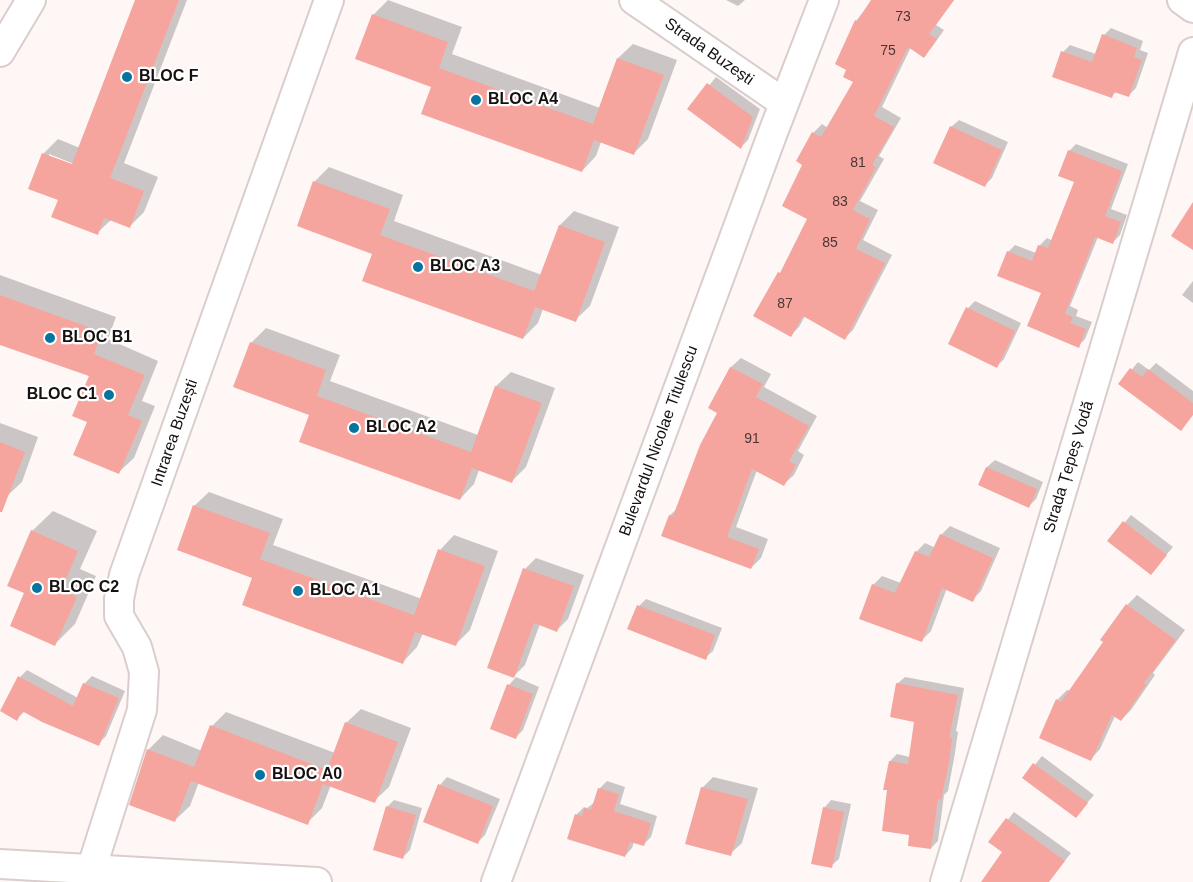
<!DOCTYPE html>
<meta charset="utf-8">
<style>
body{margin:0}
canvas{display:block;background:#fef7f6}
</style>
<canvas width="1193" height="882"></canvas>
<script>
const context = document.querySelector('canvas').getContext('2d');
context.lineJoin = 'round';
function fillPath(path, color) {
  context.fillStyle = color;
  context.fill(path, 'evenodd');
}
function poly(rows) {
  const path = new Path2D();
  for (const r of rows) {
    path.moveTo(r[0], r[1]);
    for (let i = 2; i < r.length; i += 2) path.lineTo(r[i], r[i + 1]);
  }
  return path;
}
function strokePath(path, color, width, dash) {
  context.strokeStyle = color;
  context.lineWidth = width;
  context.lineCap = dash ? 'butt' : 'round';
  context.setLineDash(dash || []);
  context.stroke(path);
}
function write(font, color, halo, rows, align = 'center') {
  context.font = font + ' Arial,sans-serif';
  context.lineWidth = 4.5;
  context.setLineDash([]);
  context.textBaseline = 'middle';
  context.strokeStyle = halo;
  context.fillStyle = color;
  for (const [text, x, y, turn = 0] of rows) {
    context.save();
    context.translate(x, y);
    context.rotate((+turn || 0) * Math.PI / 180);
    context.textAlign = isNaN(turn) ? turn : align;
    if (halo) context.strokeText(text, 0, 0);
    context.fillText(text, 0, 0);
    context.restore();
  }
}
const shadow = poly([
 [136,0,187,0,124,163,158,177,144,212,129,227,111,220,97,233,60,199,43,154,58,139,80,148],
 [49,154,79,166,78,168,49,157],
 [388,0,462,27,452,54,600,108,618,58,633,44,677,60,648,139,634,153,601,142,596,156,582,171,433,86,373,15],
 [726,0,745,0,738,6],
 [873,0,954,0,936,25,944,30,932,47,924,56,911,47,882,107,901,118,879,156,884,159,860,201,878,210,863,240,892,255,853,330,845,338,805,316,799,327,791,335,756,315,784,268,809,218,804,164,813,133,822,124,828,128,855,82,848,69,837,63,856,21],
 [1111,28,1143,41,1140,50,1148,53,1136,88,1129,95,1117,91,1112,96,1063,52,1070,45,1096,54,1104,35],
 [716,77,760,109,748,140,741,147,690,109],
 [959,120,1008,142,992,178,985,185,951,127],
 [1076,144,1128,164,1111,209,1127,215,1120,235,1113,242,1098,237,1070,306,1078,310,1076,316,1092,322,1085,339,1078,346,1043,293,1008,252,1015,245,1036,253,1040,245,1047,238,1053,241,1076,181,1069,151],
 [329,167,403,195,394,221,542,275,560,225,574,211,619,227,590,306,575,320,543,309,538,323,523,338,374,253,314,182],
 [0,275,116,317,108,339,158,361,142,401,155,406,134,458,119,472,89,421,91,376,0,343],
 [1193,281,1193,303,1182,295],
 [975,301,1021,323,1004,359,997,366,968,308],
 [266,328,340,355,330,381,478,435,496,386,511,372,555,388,526,467,512,481,479,470,474,484,460,499,311,414,251,343],
 [741,358,771,374,764,387,817,416,798,451,804,455,794,475,784,484,757,470,736,527,768,539,761,558,751,568,670,515,678,508,719,412,710,407,731,367],
 [1138,362,1149,370,1156,363,1193,391,1193,415,1120,384],
 [0,423,38,437,22,482,7,496,0,494],
 [995,460,1043,482,1036,499,1029,506,980,484,987,467],
 [209,492,283,519,273,545,422,599,440,550,454,535,498,551,470,630,455,645,423,633,417,647,403,662,254,577,194,506],
 [53,511,97,531,80,569,96,576,75,624,55,644,26,593,32,531],
 [1131,515,1173,547,1151,573,1109,541],
 [950,526,1000,548,981,591,972,600,947,588,931,631,922,640,873,585,882,576,901,583,916,552,925,543,936,548,941,535],
 [536,558,584,575,568,619,557,630,540,624,525,665,514,676,525,569],
 [1137,595,1185,630,1153,673,1155,675,1131,710,1121,720,1115,716,1100,749,1091,759,1057,700,1067,690,1070,691,1105,642,1102,640,1127,605],
 [646,599,722,628,713,651,705,658,639,606],
 [27,670,78,698,84,684,92,676,125,691,106,736,98,744,25,711,17,719,1,710,20,677],
 [516,677,539,687,523,730,516,737,509,685],
 [905,677,964,688,956,731,958,732,955,753,948,791,944,795,938,841,931,848,911,833,890,761,897,754,910,757,915,720,897,684],
 [361,709,411,728,389,787,374,801,331,785,322,808,307,823,199,782,190,806,175,820,148,750,163,735,202,751,212,726,226,712,335,753,346,723],
 [1042,756,1094,795,1076,816,1024,778],
 [447,777,500,799,485,835,477,843,425,822,440,785],
 [713,777,758,788,742,843,730,854,702,788],
 [607,781,625,787,620,804,657,816,651,837,643,845,634,842,632,848,625,856,569,838,577,814,584,807,587,808,595,802,599,789],
 [394,800,422,808,410,850,403,857,387,807],
 [831,800,851,804,839,859,831,866,824,808],
 [1014,812,1071,853,1048,882,983,882,1005,852,991,841]
]);
const building = poly([
 [135,0,179,0,110,178,144,191,130,228,104,218,98,235,51,217,58,200,28,189,42,153,72,164],
 [871,0,954,0,929,34,937,39,924,58,908,47,874,116,894,127,872,165,876,167,853,210,870,219,856,249,885,263,845,340,803,316,791,337,753,316,778,272,780,273,807,219,782,206,802,165,796,161,812,132,821,137,853,82,843,77,846,70,835,64,855,20,857,21],
 [372,14,448,42,439,68,593,124,617,58,664,75,634,155,594,140,582,172,421,114,431,87,355,59],
 [1102,34,1137,48,1134,57,1142,60,1129,97,1114,92,1112,98,1052,77,1061,51,1092,62],
 [707,83,753,117,741,149,687,109],
 [950,126,1002,150,985,187,933,163],
 [1068,150,1122,171,1105,216,1121,222,1113,244,1095,237,1065,314,1073,317,1070,323,1086,329,1079,348,1027,326,1041,293,997,276,1007,251,1032,261,1038,245,1048,248,1074,182,1058,176],
 [313,181,390,209,380,235,534,291,559,225,605,242,576,322,535,307,523,339,362,281,372,254,297,226],
 [1193,202,1193,250,1171,236],
 [0,295,102,332,94,354,145,375,128,415,142,421,119,474,73,455,87,422,72,416,89,376,0,345],
 [966,307,1015,331,997,368,948,344],
 [250,342,326,370,317,396,471,452,495,386,542,403,512,483,472,468,460,500,299,442,309,415,233,387],
 [730,367,763,384,756,397,809,426,789,461,796,465,784,486,752,469,727,537,759,549,751,569,661,536,669,515,673,516,700,445,717,413,708,408],
 [1130,368,1142,377,1148,369,1193,403,1193,415,1181,431,1118,384],
 [0,442,25,452,2,512,0,512],
 [986,467,1037,489,1029,508,978,485],
 [193,505,270,533,260,559,414,615,438,549,485,566,456,646,415,632,403,664,242,605,252,578,177,550],
 [1123,521,1167,555,1151,575,1107,541],
 [31,530,78,551,61,590,77,597,55,646,10,626,24,593,7,586],
 [940,534,993,558,973,602,942,588,922,642,859,619,872,584,895,593,915,551,929,557],
 [523,568,574,586,557,632,534,623,514,678,487,668],
 [1126,604,1176,640,1144,683,1146,685,1121,721,1112,715,1091,761,1039,738,1056,699,1061,702,1103,642,1100,640],
 [637,605,715,635,706,660,627,629],
 [18,676,73,706,83,683,119,698,99,746,42,722,22,711,17,721,0,711],
 [896,683,958,695,949,738,952,738,949,762,941,800,938,799,931,849,908,846,909,835,882,831,887,790,883,790,889,761,908,764,914,722,890,717],
 [507,684,533,694,516,739,490,729],
 [345,722,398,742,375,803,323,784,308,825,191,781,175,822,129,805,147,749,194,767,210,725,327,770],
 [1033,763,1088,803,1076,818,1022,778],
 [438,784,493,806,478,844,423,822],
 [701,787,748,799,731,856,685,844],
 [598,788,619,794,614,811,651,823,644,846,630,842,625,857,567,839,575,814,582,816,584,808,591,810],
 [386,806,416,815,403,859,373,850],
 [823,807,844,812,832,868,811,864],
 [1006,818,1065,861,1049,882,981,882,1002,852,988,842]
]);
const minor = poly([
 [634,0,784,103],
 [1182,0,1193,8],
 [0,52,31,0],
 [0,864,317,882],
 [91,870,142,710,144,672,137,647,119,616,119,599,124,575,329,0],
 [496,882,772,135,824,0],
 [945,882,1193,52]
]);
const markers = [
 [127,77,6,"#07739f"],
 [476,100,6,"#07739f"],
 [418,267,6,"#07739f"],
 [50,338,6,"#07739f"],
 [109,395,6,"#07739f"],
 [354,428,6,"#07739f"],
 [37,588,6,"#07739f"],
 [298,591,6,"#07739f"],
 [260,775,6,"#07739f"]
];
const numberNames = [
 ["73",903,17],
 ["75",888,51],
 ["81",858,163],
 ["83",840,202],
 ["85",830,243],
 ["87",785,304],
 ["91",752,439]
];
const streetNames = [
 ["Strada Buzești",709,52,35],
 ["Intrarea Buzești",175,433,-71],
 ["Bulevardul Nicolae Titulescu",659,441,-70],
 ["Strada Țepeș Vodă",1069,467,-73]
];
const poiNames = [
 ["BLOC F",139,77],
 ["BLOC A4",488,100],
 ["BLOC A3",430,267],
 ["BLOC B1",62,338],
 ["BLOC C1",97,395,"right"],
 ["BLOC A2",366,428],
 ["BLOC C2",49,588],
 ["BLOC A1",310,591],
 ["BLOC A0",272,775]
];
fillPath(shadow, '#0003');
fillPath(building, '#f6a49e');
strokePath(minor, '#dacecd', 32);
strokePath(minor, '#fff', 28);
for (const [x, y, r, color] of markers) {
  const dot = new Path2D();
  dot.arc(x, y, r, 0, 2 * Math.PI);
  context.fillStyle = color;
  context.fill(dot);
  strokePath(dot, '#fff', 2);
}
write('14px', '#4c3634', null, numberNames);
write('16px', '#141110', '#fff', streetNames);
write('bold 16px', '#141110', '#fff', poiNames, 'left');
</script>
